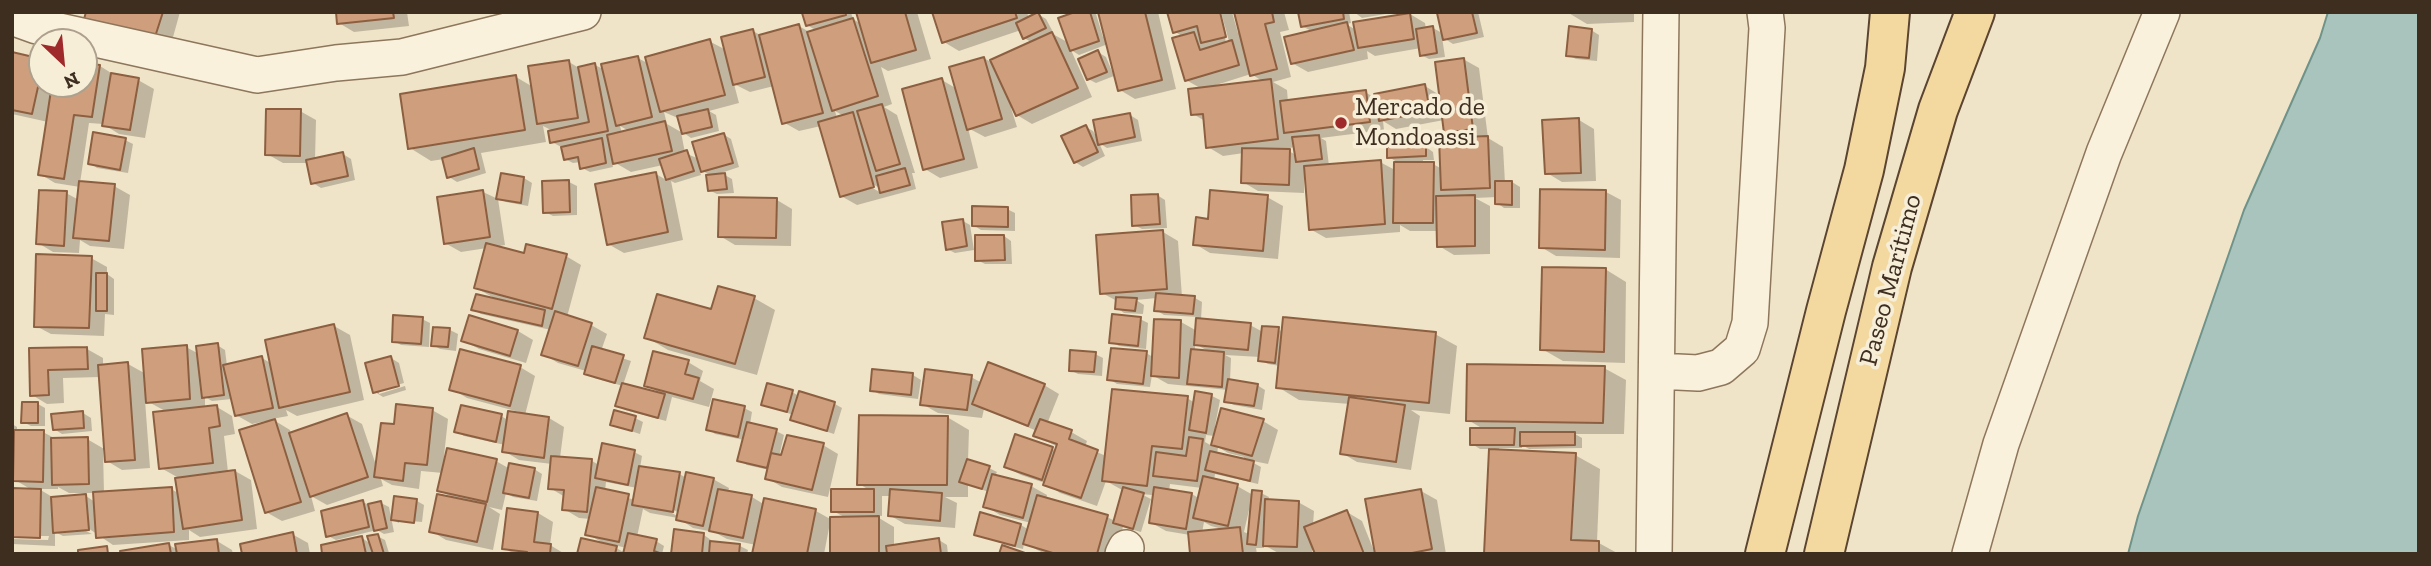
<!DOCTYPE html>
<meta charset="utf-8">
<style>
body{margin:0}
#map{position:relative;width:2431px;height:566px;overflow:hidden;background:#f0e4c8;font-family:"Zilla Slab",serif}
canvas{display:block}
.frame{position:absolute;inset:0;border:14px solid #3d2e20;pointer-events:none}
.north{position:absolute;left:28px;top:28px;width:70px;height:70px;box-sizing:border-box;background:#f7eed8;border:2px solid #ada18e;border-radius:50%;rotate:154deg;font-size:19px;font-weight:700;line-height:28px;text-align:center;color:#3d2e20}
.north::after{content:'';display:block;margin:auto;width:24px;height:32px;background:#9e2a2b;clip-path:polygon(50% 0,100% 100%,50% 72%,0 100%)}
</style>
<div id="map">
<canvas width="2431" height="566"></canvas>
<div class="frame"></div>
<div class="north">N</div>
</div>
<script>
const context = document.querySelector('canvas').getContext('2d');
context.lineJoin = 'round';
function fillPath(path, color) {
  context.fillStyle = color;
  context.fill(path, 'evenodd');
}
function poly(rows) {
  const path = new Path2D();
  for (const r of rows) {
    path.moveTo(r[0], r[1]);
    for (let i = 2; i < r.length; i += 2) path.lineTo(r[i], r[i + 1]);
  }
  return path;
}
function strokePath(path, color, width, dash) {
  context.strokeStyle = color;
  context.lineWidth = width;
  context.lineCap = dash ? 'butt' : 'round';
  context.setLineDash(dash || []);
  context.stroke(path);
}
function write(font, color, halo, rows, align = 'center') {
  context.font = font + ' "Zilla Slab",serif';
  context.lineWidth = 7;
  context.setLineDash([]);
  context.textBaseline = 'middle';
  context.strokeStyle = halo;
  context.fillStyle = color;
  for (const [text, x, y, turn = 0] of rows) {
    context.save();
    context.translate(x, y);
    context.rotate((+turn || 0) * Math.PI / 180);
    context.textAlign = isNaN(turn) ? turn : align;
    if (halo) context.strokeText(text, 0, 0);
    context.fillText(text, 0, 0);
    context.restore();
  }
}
const water = poly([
 [2328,12,2419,12,2419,554,2128,554,2138,516,2244,210,2320,38,2328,12]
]);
const shadow = poly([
 [87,12,180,12,170,48],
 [337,12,407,12,409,26,354,32,339,23],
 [811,12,851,12,853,19,861,24,858,12,917,12,931,59,888,71,881,67,892,104,884,107,897,115,915,173,912,173,916,189,857,205,841,196,821,126,799,131,783,122,774,86,750,92,734,84,739,103,709,111,716,115,719,131,691,138,684,133,680,119,664,112,667,124,681,132,685,153,699,159,723,134,731,139,739,167,721,173,732,179,734,193,717,194,709,190,708,174,699,169,701,175,675,183,671,181,683,240,624,253,608,244,656,174,668,181,663,165,631,172,612,161,613,167,590,172,582,168,581,162,573,163,565,159,563,148,552,142,553,131,543,126,546,142,481,153,486,173,457,182,449,177,444,159,431,161,410,148,516,77,533,87,569,62,579,68,595,65,605,70,638,58,649,64,709,41,726,50,753,31,762,36,799,26,811,33,817,31,807,25,804,14],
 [835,111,844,116,837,118],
 [620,126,629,131,622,133],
 [868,181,881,189,881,193,866,184],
 [934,12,1027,12,1029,19,1038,14,1046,19,1053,32,1051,33,1069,43,1080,12,1096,14,1103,37,1106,36,1100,12,1158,12,1176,89,1135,99,1120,90,1108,44,1079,55,1071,50,1092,97,1032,124,1017,115,1013,107,1011,108,1017,127,985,137,968,128,978,168,940,178,925,169,942,80,957,89,984,58,994,64,1033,43,1024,38,1021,30,959,51,944,42],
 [1218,12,1227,46,1230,45,1221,12,1232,12,1238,33,1241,33,1236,12,1284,12,1289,30,1280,32,1291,77,1273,82,1287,90,1288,102,1365,92,1377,99,1425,86,1441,96,1463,59,1479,68,1488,138,1503,147,1505,183,1512,182,1520,187,1520,208,1504,208,1497,203,1497,197,1475,198,1490,206,1490,254,1454,255,1439,246,1438,231,1410,231,1400,225,1400,232,1326,238,1310,229,1307,178,1304,178,1304,193,1258,191,1243,182,1244,153,1223,156,1208,147,1205,121,1193,114,1202,89,1186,80,1183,37,1174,31],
 [1251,74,1264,82,1213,88,1213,86],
 [1444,120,1446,132,1457,139,1442,169,1433,164,1423,164,1423,160,1434,160,1433,152,1426,147,1389,157,1400,164,1395,170,1380,162,1329,166,1326,141,1321,138,1384,130,1383,121,1396,129],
 [1295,147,1296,155,1285,149],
 [1300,12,1349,12,1351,23,1346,24,1356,30,1410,14,1425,23,1426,29,1433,28,1444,34,1449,12,1478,12,1484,37,1453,44,1442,37,1445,57,1429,59,1421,55,1421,48,1375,56,1367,51,1368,59,1308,72,1292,63,1313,32,1302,26],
 [1354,12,1398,12,1362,18],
 [1567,12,1634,12,1634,22,1587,24],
 [1591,30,1599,35,1597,61,1576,59,1568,55],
 [1098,52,1106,57,1114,76,1096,83,1088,79],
 [12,54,42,61,42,84,84,84,84,64,100,66,116,76,138,80,154,89,145,138,119,134,103,124,89,123,80,183,114,186,130,195,124,249,90,246,80,240,79,253,53,252,38,243,66,193,79,200,80,187,55,183,40,174,48,122,12,114],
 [300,111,316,120,315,160,343,154,351,159,355,180,321,188,313,183,308,163,283,163,267,154],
 [1130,115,1138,120,1142,141,1107,148,1099,143,1105,156,1083,167,1075,162,1086,127,1093,131,1098,140],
 [1579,120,1594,129,1596,181,1562,182,1547,173],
 [125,140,133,144,128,173,97,168,90,163],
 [524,178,532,183,528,206,506,202,498,198],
 [569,182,577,186,577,215,553,216,545,212],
 [483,192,498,199,505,245,494,247,526,255,566,256,581,265,567,317,591,325,607,334,601,351,631,361,623,385,660,393,646,385,688,362,703,371,700,381,714,389,709,407,672,397,666,421,625,410,617,405,623,386,594,378,586,371,558,363,543,354,551,330,481,314,473,310,496,299,476,288,487,248,461,252,445,243],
 [1606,192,1621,200,1620,258,1556,256,1541,247],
 [1157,195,1165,200,1167,228,1142,229,1134,225],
 [1267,197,1283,206,1278,259,1210,253,1195,244,1209,220],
 [777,200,792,209,791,246,735,245,720,236],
 [1007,209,1015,213,1015,231,981,230,973,225],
 [963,221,970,225,974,250,955,253,947,249],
 [1163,232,1178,241,1182,297,1195,298,1202,302,1201,320,1250,325,1263,332,1263,328,1283,331,1435,334,1457,346,1450,414,1411,410,1420,416,1411,470,1357,462,1342,453,1350,404,1299,400,1278,387,1280,366,1268,364,1260,360,1260,357,1225,355,1231,358,1230,381,1257,385,1265,390,1262,410,1234,405,1226,401,1228,390,1168,384,1152,375,1150,387,1117,384,1109,379,1146,353,1153,357,1181,322,1197,331,1198,317,1164,315,1156,310,1157,298,1136,300,1144,305,1143,314,1124,313,1117,308,1117,301,1102,293],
 [1195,344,1210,352,1195,351],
 [1004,236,1011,241,1012,264,985,264,977,260],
 [91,258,107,267,107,274,114,279,114,315,105,314,104,336,51,334,36,326],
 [1605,269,1626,282,1625,363,1563,361,1542,349],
 [754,298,775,310,757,375,668,350,646,337],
 [470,317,518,331,533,340,526,363,479,349,463,340],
 [422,319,430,323,429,347,401,345,394,341],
 [1140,319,1148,323,1146,349,1119,346,1111,342],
 [334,326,350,335,364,400,297,416,286,410,288,416,272,419,290,430,291,434,346,415,362,424,377,468,395,426,432,410,448,419,444,456,496,461,510,469,534,469,542,474,537,501,513,497,506,493,502,510,489,507,500,514,493,550,446,540,431,531,453,498,439,490,443,473,421,471,419,489,392,485,381,479,383,486,327,505,311,496,315,511,282,521,266,512,266,421,252,424,236,415,232,399,212,401,205,397,205,408,217,407,232,416,235,434,224,436,228,472,235,471,251,480,257,529,200,537,189,530,189,540,113,545,82,524,80,528,92,534,63,536,55,532,55,546,12,544,12,490,32,490,15,480,12,424,17,427,17,431,43,432,56,439,87,439,106,450,101,377,63,378,64,403,47,404,32,395,31,350,87,349,103,358,103,366,128,364,146,374,186,347,199,354,217,345,225,350,227,366,262,358,272,364],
 [145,400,167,412,161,468,177,477,180,494,171,489,104,493,103,450,106,450,107,461,122,470,150,468],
 [58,487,69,493,95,493,95,502,86,496,54,498,39,489,58,489],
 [13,536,49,536,48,540,13,539],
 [434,329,450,330,458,334,456,351,440,349,433,345],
 [1095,354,1103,358,1102,376,1078,374,1070,370],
 [391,358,399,363,404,383,379,390,379,394,405,386,406,390,383,397,375,392],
 [520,367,535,376,525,415,549,418,564,427,560,458,592,461,599,465,634,452,642,456,640,468,679,474,687,478,713,479,729,488,728,492,752,497,765,505,766,500,816,511,832,520,846,518,833,511,871,491,859,484,947,417,969,430,968,461,989,468,997,472,995,476,1031,486,1047,495,1046,500,1107,517,1115,521,1124,491,1106,481,1097,506,1060,493,1045,483,1021,475,1006,467,1052,449,1057,451,1058,447,1036,436,1037,431,984,409,982,418,938,413,922,404,971,377,982,383,1044,385,1059,394,1047,424,1071,432,1087,441,1085,447,1106,456,1187,398,1195,403,1197,393,1212,396,1220,400,1215,426,1263,421,1278,430,1268,464,1248,460,1261,467,1258,484,1215,474,1214,481,1237,486,1253,495,1261,493,1269,497,1268,501,1298,502,1314,511,1313,525,1347,512,1362,521,1374,551,1421,491,1437,500,1446,554,1316,554,1312,543,1312,554,1280,554,1264,545,1264,548,1256,548,1257,554,1192,554,1190,535,1166,531,1150,522,1155,491,1153,491,1152,495,1141,494,1151,499,1141,532,1123,527,1115,554,1045,554,1024,543,1023,549,1005,545,1001,554,1004,544,976,535,982,514,1021,525,1029,530,1031,523,1000,515,985,506,989,492,968,485,968,497,945,497,957,503,955,528,905,524,889,515,891,496,882,496,882,516,874,515,894,527,894,546,939,540,947,545,948,554,832,554,830,523,824,554,754,554,756,545,727,539,714,532,693,528,678,518,650,513,643,509,637,537,656,541,664,546,662,554,579,554,607,545,587,534,591,519,579,518,564,509,565,497,550,488,552,464,519,460,504,451,505,445,464,436,456,431,501,416,508,420,523,415,523,413,467,398,452,389],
 [1206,435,1215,436,1212,446,1205,442],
 [1218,447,1228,453,1244,457,1243,460,1217,455],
 [606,482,637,488,635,500,605,491],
 [1170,484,1202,488,1200,499,1192,494,1169,491],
 [667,506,679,513,679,517,665,509],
 [1249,510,1252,510,1249,534,1244,532],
 [1204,522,1211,526,1226,530,1202,533],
 [611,544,626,548,625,553,611,545],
 [1604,368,1626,380,1624,434,1575,434,1582,438,1582,448,1529,449,1522,445,1522,448,1499,448,1499,451,1575,455,1600,469,1597,542,1619,554,1486,554,1491,449,1480,449,1472,444,1485,430,1468,420],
 [913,375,921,380,918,399,879,394,872,390],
 [792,392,799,396,800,393,835,404,842,408,834,434,800,423,792,419,793,415,763,404],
 [38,404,45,408,45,426,31,426,23,422],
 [744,408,752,412,750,424,776,431,784,435,779,457,783,457,823,445,838,454,828,497,782,487,767,478,769,470,747,465,739,460,744,440,715,434,708,429],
 [83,413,91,418,92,431,62,434,54,429],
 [635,418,643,422,640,434,612,425],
 [417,501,424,505,422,522,399,520,399,523,393,520],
 [363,502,369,505,381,503,389,507,394,532,384,534,377,530,336,540,328,536],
 [538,513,553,522,550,545,565,554,514,554,504,548],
 [292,534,308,543,310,554,244,554],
 [704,535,711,540,711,543,740,546,748,550,747,554,672,554],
 [377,536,385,540,389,553,394,552,398,554,324,554,362,538,371,544],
 [217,541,232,550,233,554,123,554,169,545,178,550]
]);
const building = poly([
 [86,12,163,12,154,40,84,19,86,12],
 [336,12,393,12,394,18,337,24,336,12],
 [845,12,846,15,806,26,802,13,845,12],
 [856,12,905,12,916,50,871,63,856,12],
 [932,12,1015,12,1017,18,942,43,932,12],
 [1038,12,1046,28,1023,39,1016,23,1038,12],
 [1075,12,1090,12,1099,41,1070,51,1058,18,1075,12],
 [1098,12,1145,12,1162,80,1118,91,1098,12],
 [1167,12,1220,12,1226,37,1201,43,1197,26,1173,33,1167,12],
 [1234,12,1272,12,1274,22,1265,24,1277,69,1250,76,1234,12],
 [1298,12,1343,12,1344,19,1301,27,1298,12],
 [1441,12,1472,12,1477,33,1443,40,1437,13,1441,12],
 [1410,13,1414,39,1358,48,1353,22,1410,13],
 [853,18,878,96,832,111,807,32,853,18],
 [1347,22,1354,50,1291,64,1284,37,1347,22],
 [799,24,823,113,782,124,759,35,799,24],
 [1433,26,1437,53,1420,56,1416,29,1433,26],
 [1569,26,1592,29,1589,58,1566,56,1569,26],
 [753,29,765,77,733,85,721,37,753,29],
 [1052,32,1078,88,1016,116,990,60,1052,32],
 [1194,32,1200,50,1232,40,1239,65,1185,81,1172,38,1194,32],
 [710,39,725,95,660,112,645,57,710,39],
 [1098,50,1107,72,1087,80,1078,59,1098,50],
 [12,52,42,59,42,69,32,114,12,110,12,52],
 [638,56,652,117,616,126,601,64,638,56],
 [984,57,1002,119,967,130,949,67,984,57],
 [1464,58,1473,129,1444,133,1435,62,1464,58],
 [569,60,578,118,537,124,528,66,569,60],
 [84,63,100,65,92,117,74,115,64,179,38,175,52,84,84,84,84,63],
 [595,63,608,131,550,143,548,131,589,122,578,67,595,63],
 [111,73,139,78,130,130,102,126,111,73],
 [516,75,525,130,408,149,400,94,516,75],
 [942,78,964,159,923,170,902,89,942,78],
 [1271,79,1278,139,1206,148,1203,114,1191,115,1188,89,1271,79],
 [1425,84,1430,111,1379,121,1374,94,1425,84],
 [1366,90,1370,122,1284,133,1280,101,1366,90],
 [882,104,900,164,876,171,857,111,882,104],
 [266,109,301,109,300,156,265,155,266,109],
 [708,109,712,127,682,134,677,116,708,109],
 [853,112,874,187,840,197,818,122,853,112],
 [1130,113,1135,137,1098,145,1093,120,1130,113],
 [1579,118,1581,173,1545,174,1542,120,1579,118],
 [665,121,672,151,613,164,607,135,665,121],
 [1086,125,1098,152,1074,163,1061,136,1086,125],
 [93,132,126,138,120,170,88,164,93,132],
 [724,133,733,163,701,172,692,142,724,133],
 [1319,135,1322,159,1296,162,1292,137,1319,135],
 [1488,136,1490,188,1441,190,1439,138,1488,136],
 [602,138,606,163,580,169,578,157,564,160,561,147,602,138],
 [1426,145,1426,156,1387,158,1387,147,1426,145],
 [474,148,479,169,447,178,442,158,474,148],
 [1242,148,1290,149,1289,185,1241,183,1242,148],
 [687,150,694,171,666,180,659,159,687,150],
 [343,152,348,176,311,184,306,160,343,152],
 [1381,160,1385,224,1309,230,1304,166,1381,160],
 [1394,162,1434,162,1433,223,1393,223,1394,162],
 [905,168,910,185,880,193,876,176,905,168],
 [656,172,668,232,607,245,595,184,656,172],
 [501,173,524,177,521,203,496,199,501,173],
 [725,173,727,189,708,191,706,175,725,173],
 [569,180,570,212,543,213,542,181,569,180],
 [79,181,115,184,109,241,73,238,79,181],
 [1495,181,1512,181,1512,205,1495,204,1495,181],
 [1540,189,1606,190,1605,250,1539,248,1540,189],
 [39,190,67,191,64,246,36,244,39,190],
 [483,190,490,237,444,244,437,197,483,190],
 [1210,190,1268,195,1263,251,1193,245,1196,217,1208,219,1210,190],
 [1158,194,1160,224,1132,226,1131,195,1158,194],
 [1475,195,1475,246,1437,247,1436,196,1475,195],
 [719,197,777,198,776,238,718,237,719,197],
 [972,206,1008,207,1008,227,972,226,972,206],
 [963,219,967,246,946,250,942,222,963,219],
 [1163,230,1167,289,1100,294,1096,235,1163,230],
 [975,235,1004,235,1005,260,975,261,975,235],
 [486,243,524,253,526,244,567,254,552,309,474,288,486,243],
 [36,254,92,256,89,328,34,327,36,254],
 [1542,267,1606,268,1604,352,1540,350,1542,267],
 [96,273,107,273,107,311,96,311,96,273],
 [718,286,755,296,735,364,644,338,657,294,711,309,718,286],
 [1156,293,1195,296,1193,314,1154,311,1156,293],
 [476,294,545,310,542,326,471,310,476,294],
 [1116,297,1137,298,1135,311,1115,309,1116,297],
 [555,311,592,323,578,366,541,355,555,311],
 [1112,314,1141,317,1138,346,1109,343,1112,314],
 [393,315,423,317,421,344,392,342,393,315],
 [469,315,518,330,510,356,461,341,469,315],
 [1283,317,1436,332,1429,403,1276,388,1283,317],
 [1196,318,1251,323,1248,350,1194,345,1196,318],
 [1154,319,1181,320,1179,378,1151,376,1154,319],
 [334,324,350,392,279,408,265,340,334,324],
 [1262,326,1279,327,1275,363,1258,361,1262,326],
 [433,327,450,328,448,347,431,346,433,327],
 [218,343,224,395,202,398,196,346,218,343],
 [187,345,190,399,146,403,142,349,187,345],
 [592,346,624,355,615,383,584,374,592,346],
 [87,347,88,369,48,370,49,395,30,396,29,348,87,347],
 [1111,348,1147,351,1143,384,1107,380,1111,348],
 [460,349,521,365,510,406,449,390,460,349],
 [1191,349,1224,352,1222,387,1187,384,1191,349],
 [1070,350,1096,352,1094,372,1069,371,1070,350],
 [653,351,689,360,685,374,699,378,693,399,644,386,653,351],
 [262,356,273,408,235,416,223,365,262,356],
 [391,356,399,386,373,393,365,363,391,356],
 [128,362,135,460,105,462,98,365,128,362],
 [988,362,1045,384,1028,426,972,404,988,362],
 [1467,364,1605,366,1603,423,1466,421,1467,364],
 [872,369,913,373,911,395,870,391,872,369],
 [925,369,972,375,967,410,920,405,925,369],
 [1228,379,1258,384,1254,406,1224,402,1228,379],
 [622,383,665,394,658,418,615,406,622,383],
 [767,383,793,390,787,412,761,405,767,383],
 [1112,389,1188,396,1182,449,1152,446,1147,486,1102,481,1112,389],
 [799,391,835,402,827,431,790,420,799,391],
 [1195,391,1212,394,1206,433,1189,430,1195,391],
 [1349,397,1405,405,1396,462,1340,454,1349,397],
 [713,399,745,406,738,437,706,430,713,399],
 [22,402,38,402,38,423,21,423,22,402],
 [396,404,433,408,427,465,405,463,403,481,374,477,381,423,394,424,396,404],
 [217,405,220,426,209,428,213,463,159,469,153,412,217,405],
 [461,405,502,414,496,442,454,432,461,405],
 [1221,408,1264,419,1252,456,1211,445,1221,408],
 [614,410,636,416,632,431,610,425,614,410],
 [83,411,84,428,53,430,51,414,83,411],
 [508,411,549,417,544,458,502,452,508,411],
 [347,413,368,477,310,497,289,433,347,413],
 [859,415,948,416,947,485,857,485,859,415],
 [275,419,301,502,265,513,239,430,275,419],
 [1040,419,1072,430,1069,439,1098,450,1081,498,1043,485,1057,444,1033,436,1040,419],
 [747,422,777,429,767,468,737,461,747,422],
 [1470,428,1515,428,1514,445,1470,445,1470,428],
 [14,430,44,430,43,482,13,481,14,430],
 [1520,432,1575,432,1575,445,1520,446,1520,432],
 [1015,434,1053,447,1042,480,1004,467,1015,434],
 [787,435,824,443,812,490,765,479,771,453,781,455,787,435],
 [88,437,89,484,52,485,51,438,88,437],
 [1189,437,1203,439,1197,481,1153,476,1156,452,1186,456,1189,437],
 [602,443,635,450,628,485,595,478,602,443],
 [447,448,497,459,487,502,437,491,447,448],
 [1489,449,1576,453,1571,540,1599,541,1599,554,1484,554,1489,449],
 [1210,451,1254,461,1250,481,1205,470,1210,451],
 [551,456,592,459,587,512,562,510,564,490,548,489,551,456],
 [967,459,990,466,982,489,959,482,967,459],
 [509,463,535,468,529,498,503,493,509,463],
 [639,466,680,472,673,512,632,505,639,466],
 [235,470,242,520,183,529,175,478,235,470],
 [686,472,714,478,703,526,676,520,686,472],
 [992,474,1032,484,1023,518,983,507,992,474],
 [1203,476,1238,484,1228,526,1193,518,1203,476],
 [172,487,174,532,96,538,93,492,172,487],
 [596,487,629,494,619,542,585,535,596,487],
 [1123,487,1144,493,1133,529,1113,523,1123,487],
 [1154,487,1192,493,1186,529,1149,523,1154,487],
 [12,488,41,489,40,538,12,537,12,488],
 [718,489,752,495,743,538,709,531,718,489],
 [831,489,874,489,874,512,831,512,831,489],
 [890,489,942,493,940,521,888,516,890,489],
 [1421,489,1432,549,1407,554,1375,554,1365,499,1421,489],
 [1252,490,1262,491,1256,545,1247,544,1252,490],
 [86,494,89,530,53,533,51,497,86,494],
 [437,494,486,504,477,542,429,532,437,494],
 [1037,495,1108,515,1097,554,1056,554,1023,544,1037,495],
 [394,496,417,499,414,523,391,520,394,496],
 [764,498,816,509,807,554,752,554,764,498],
 [1265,499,1299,501,1297,547,1263,546,1265,499],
 [363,500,369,527,326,537,321,511,363,500],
 [381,501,387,528,374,531,368,504,381,501],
 [507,508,538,512,534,542,551,544,550,554,526,554,527,552,502,549,507,508],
 [1347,510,1364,554,1315,554,1304,527,1347,510],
 [980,512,1021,524,1015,546,974,535,980,512],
 [879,516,879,554,830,554,830,517,879,516],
 [1240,527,1243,554,1190,554,1188,532,1240,527],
 [674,529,704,533,702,554,671,554,674,529],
 [293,532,297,554,242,554,240,544,293,532],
 [628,533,657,539,654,551,662,554,623,554,628,533],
 [378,534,384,554,373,554,367,536,378,534],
 [362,536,366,554,322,554,321,545,362,536],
 [581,538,617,546,615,554,577,554,581,538],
 [939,538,941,554,887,554,886,546,939,538],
 [217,539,219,554,177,554,175,544,217,539],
 [710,541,740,544,739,554,709,554,710,541],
 [169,543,171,554,121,554,120,551,169,543],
 [1002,545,1028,554,999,554,1002,545],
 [107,546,108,554,78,554,78,550,107,546]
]);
const minor = poly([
 [12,17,37,26,257,75,336,63,402,57,583,12],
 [1657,371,1698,373,1721,367,1742,349,1750,323,1767,28,1765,12],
 [1123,554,1126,548],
 [1654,554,1661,12],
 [1970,554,2001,444,2104,153,2162,12]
]);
const major = poly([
 [1765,554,1826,311,1864,170,1885,68,1890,12],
 [1824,554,1892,267,1938,110,1975,12]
]);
const markers = [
 [1341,123,7,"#9e2a2b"]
];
const poiNames = [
 ["Mercado de",1355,108],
 ["Mondoassi",1355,138]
];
const streetNames = [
 ["Paseo Marítimo",1891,280,-75]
];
fillPath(water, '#a9c4bc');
strokePath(water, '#6f938a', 2);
fillPath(shadow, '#0003');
fillPath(building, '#cf9f7d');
strokePath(building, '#8d5f41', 2);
strokePath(minor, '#8d765c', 38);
strokePath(major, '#5b4430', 42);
strokePath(minor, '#faf1dc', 35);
strokePath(major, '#f3d9a0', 38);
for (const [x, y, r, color] of markers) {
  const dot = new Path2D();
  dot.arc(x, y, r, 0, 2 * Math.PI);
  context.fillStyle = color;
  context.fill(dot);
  strokePath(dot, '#f7eed8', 2.5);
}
write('26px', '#3d2e20', '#f7eed8', poiNames, 'left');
write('26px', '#3d2e20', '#f7eed8', streetNames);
</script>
